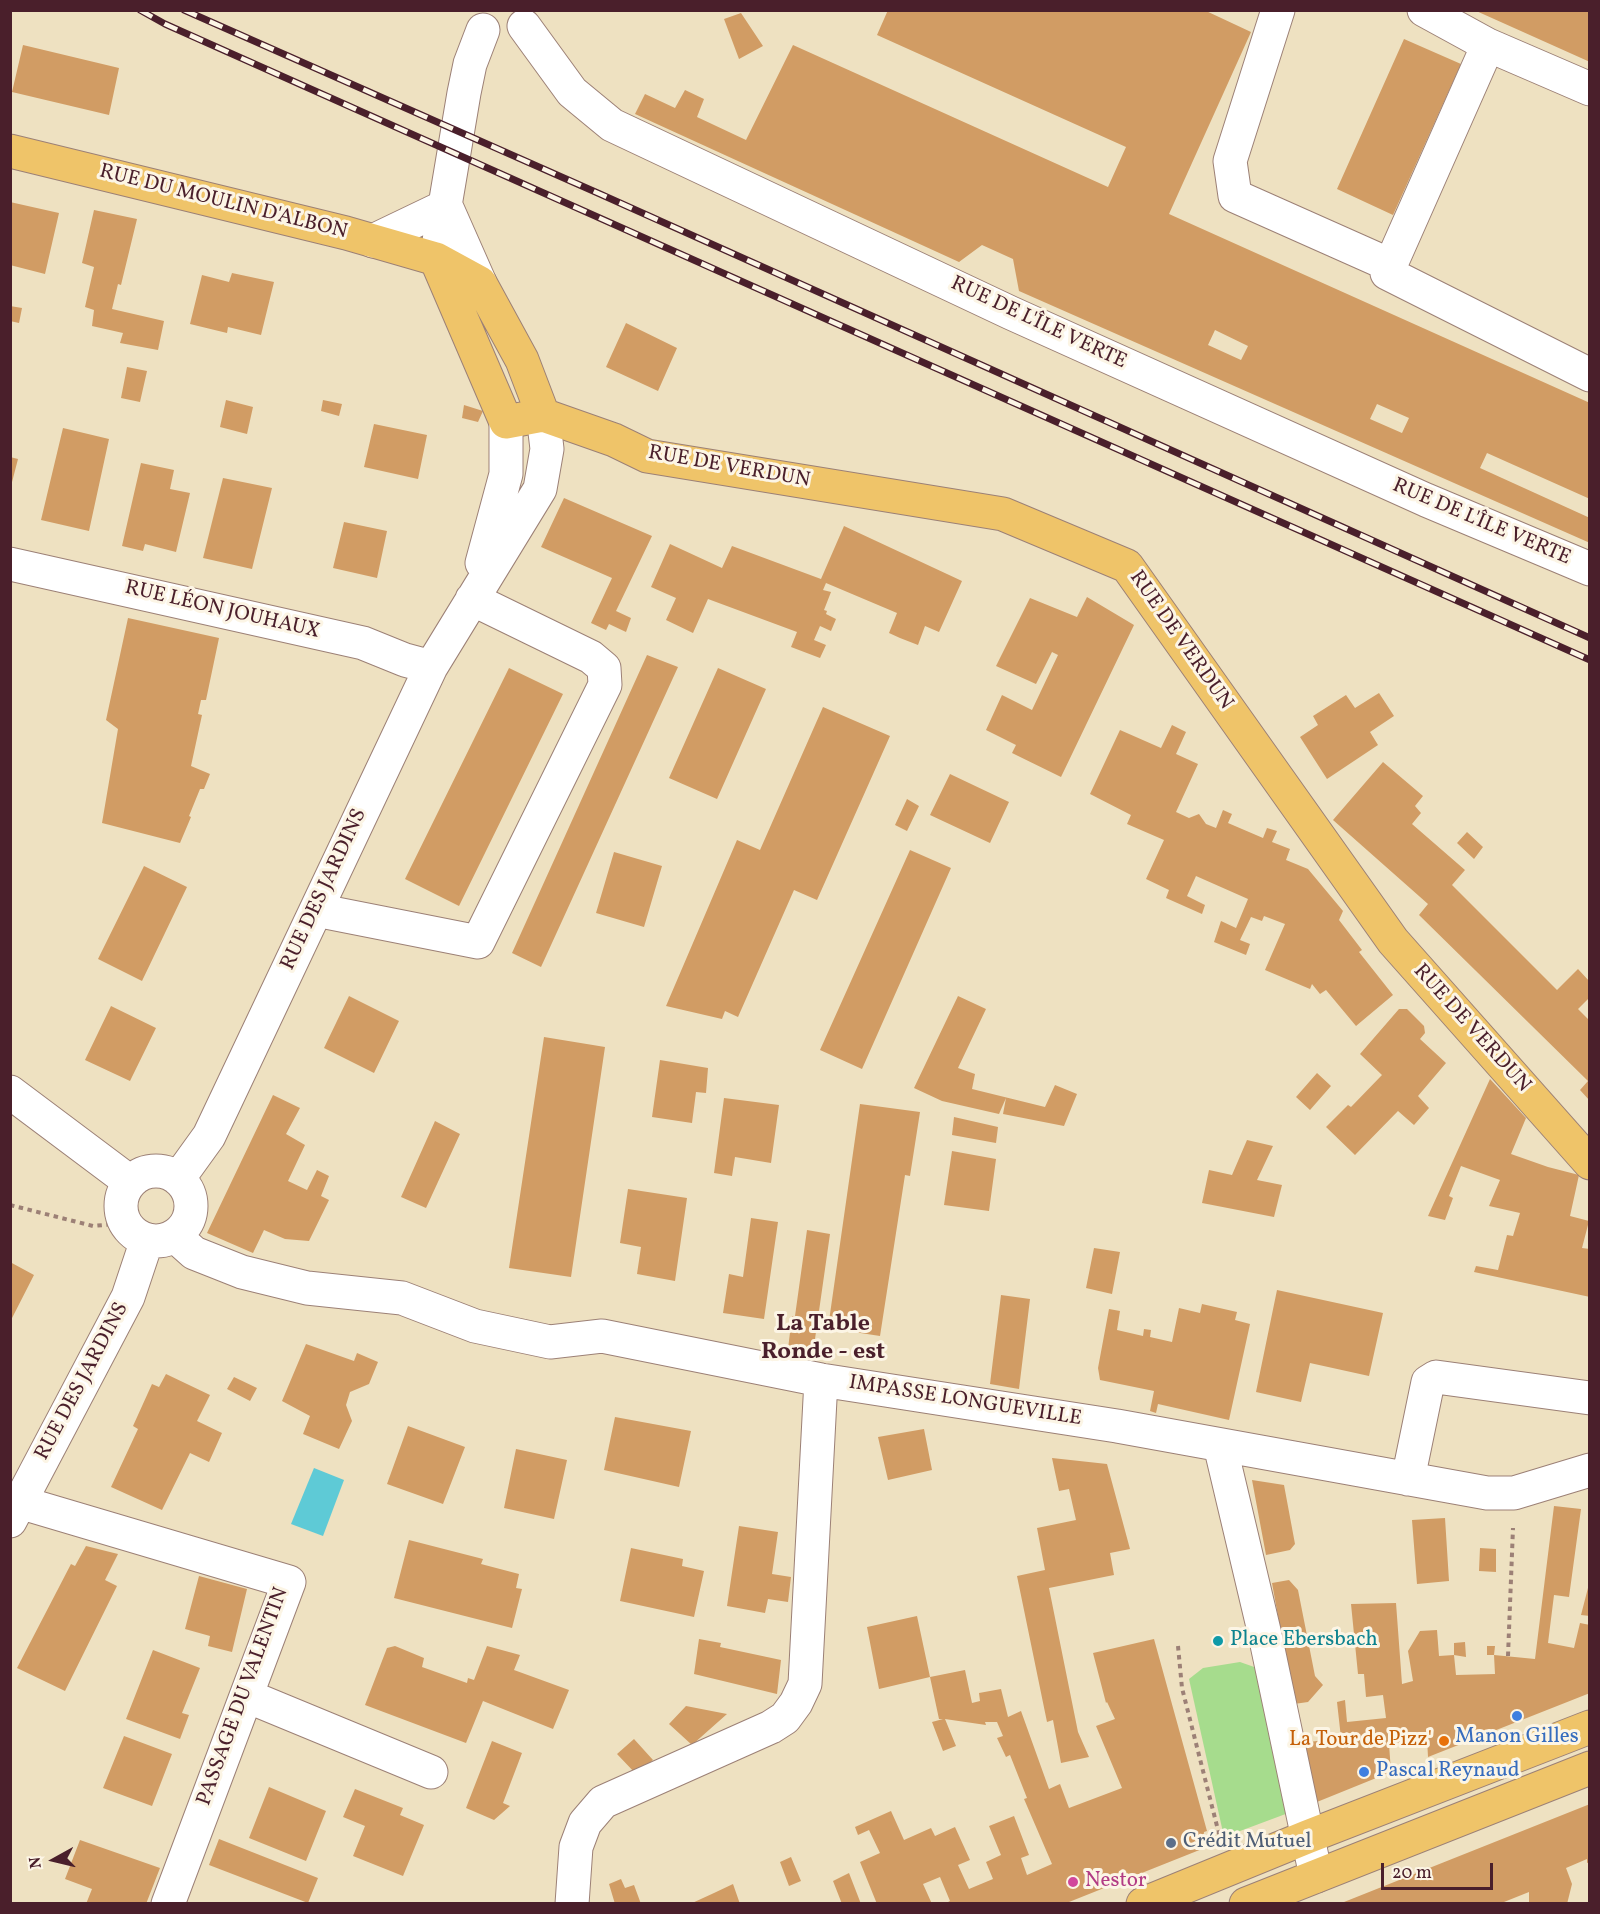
<!DOCTYPE html>
<meta charset="utf-8">
<style>
body{margin:0}
#map{position:relative;width:1600px;height:1914px;overflow:hidden;background:#eee1c1;font-family:Vollkorn,serif}
canvas{display:block}
.frame{position:absolute;inset:0;border:12px solid #4a1f2b;pointer-events:none}
.north{position:absolute;left:24px;top:1830px;width:60px;height:60px;-webkit-text-stroke:4px #fcf5e5;paint-order:stroke;rotate:262deg;font-size:16px;font-weight:700;line-height:24px;text-align:center;color:#4a1f2b}
.north::after{content:'';display:block;margin:auto;width:21px;height:27px;background:#4a1f2b;clip-path:polygon(50% 0,100% 100%,50% 72%,0 100%)}
.scale{position:absolute;left:1381px;top:1863px;width:112px;height:27px;box-sizing:border-box;border:3px solid #4a1f2b;border-top:0;padding-left:8px;font-size:18px;line-height:21px;white-space:nowrap;color:#4a1f2b;-webkit-text-stroke:4px #fcf5e5;paint-order:stroke}
</style>
<div id="map">
<canvas width="1600" height="1914"></canvas>
<div class="frame"></div>
<div class="north">N</div>
<div class="scale">20 m</div>
</div>
<script>
const context = document.querySelector('canvas').getContext('2d');
context.lineJoin = 'round';
function fillPath(path, color) {
  context.fillStyle = color;
  context.fill(path, 'evenodd');
}
function poly(rows) {
  const path = new Path2D();
  for (const r of rows) {
    if (r.length === 3) {
      path.moveTo(r[0] + r[2], r[1]);
      path.arc(r[0], r[1], r[2], 0, 2 * Math.PI);
      continue;
    }
    path.moveTo(r[0], r[1]);
    for (let i = 2; i < r.length; i += 2) path.lineTo(r[i], r[i + 1]);
  }
  return path;
}
function strokePath(path, color, width, dash) {
  context.strokeStyle = color;
  context.lineWidth = width;
  context.lineCap = dash ? 'butt' : 'round';
  context.setLineDash(dash || []);
  context.stroke(path);
}
function write(font, color, halo, rows, align = 'center') {
  context.font = font + ' Vollkorn,serif';
  context.lineWidth = 6;
  context.setLineDash([]);
  context.textBaseline = 'middle';
  context.strokeStyle = halo;
  context.fillStyle = color;
  for (const [text, x, y, turn = 0] of rows) {
    context.save();
    context.translate(x, y);
    context.rotate((+turn || 0) * Math.PI / 180);
    context.textAlign = isNaN(turn) ? turn : align;
    if (halo) context.strokeText(text, 0, 0);
    context.fillText(text, 0, 0);
    context.restore();
  }
}
const green = poly([
 [1240,1662,1257,1668,1291,1812,1224,1837,1189,1679,1203,1668]
]);
const water = poly([
 [314,1468,344,1480,323,1536,291,1524]
]);
const building = poly([
 [888,10,1204,10,1251,32,1169,214,1590,403,1590,499,1487,453,1480,468,1590,518,1590,543,1019,291,1013,259,982,245,959,262,635,114,645,94,675,108,685,90,704,99,697,117,746,140,793,45,1108,187,1126,147,877,35],
 [1215,330,1248,346,1241,360,1208,345],
 [1377,404,1409,418,1402,433,1370,419],
 [1474,10,1590,10,1590,62],
 [741,13,763,46,739,59,724,19],
 [1404,39,1461,64,1393,215,1337,189],
 [23,45,119,68,109,115,12,92],
 [10,202,59,213,45,274,10,265],
 [94,210,137,219,121,285,118,284,112,309,164,321,158,350,120,343,123,333,92,326,94,310,85,307,94,267,82,263],
 [232,273,274,282,261,335,228,327,227,333,190,324,202,275,229,282],
 [10,306,22,308,19,323,10,321],
 [626,323,677,348,658,391,606,367],
 [127,367,147,371,140,402,121,398],
 [226,400,253,407,247,434,220,427],
 [323,400,342,404,339,416,321,411],
 [464,405,483,411,478,422,462,418],
 [374,424,427,435,418,479,364,467],
 [63,428,109,439,89,531,41,520],
 [10,457,18,459,11,486,10,486],
 [141,463,174,470,170,489,190,493,176,552,145,544,143,551,122,546],
 [223,478,272,488,252,569,203,558],
 [564,498,652,536,616,611,631,618,626,632,609,624,606,630,591,623,612,578,541,547],
 [344,522,387,531,377,578,333,568],
 [844,526,962,581,939,632,925,626,918,645,900,638,889,633,897,613,826,583,823,590,831,592,824,610,827,611,826,614,836,619,831,631,820,626,814,640,826,645,820,658,791,647,797,632,708,599,693,633,666,620,676,598,651,587,670,544,722,568,732,546,821,579],
 [1087,597,1134,625,1061,777,1012,753,1016,745,986,730,1002,695,1032,710,1058,655,1052,652,1036,684,996,666,1030,598,1077,617],
 [128,618,219,638,206,700,201,700,198,714,202,715,191,766,210,774,204,789,200,789,189,816,191,817,180,843,102,823,118,729,106,720],
 [647,655,678,667,541,967,512,953],
 [509,668,563,694,459,906,405,879],
 [718,668,766,689,717,799,669,778],
 [1379,693,1394,716,1370,732,1378,745,1327,779,1300,737,1318,725,1313,716,1346,695,1355,708],
 [823,707,890,736,817,900,794,890,738,1017,725,1011,722,1019,666,1006,737,840,760,850],
 [1172,725,1186,732,1176,754,1198,764,1176,812,1189,818,1199,814,1206,824,1216,828,1223,810,1232,814,1228,823,1263,838,1267,828,1277,831,1272,842,1290,849,1286,860,1308,869,1343,911,1339,920,1362,950,1359,952,1393,995,1356,1026,1326,990,1320,994,1312,984,1310,989,1265,970,1285,924,1264,916,1262,921,1251,917,1240,940,1250,944,1246,955,1214,942,1221,921,1236,928,1248,899,1196,876,1187,896,1205,905,1202,914,1166,898,1169,890,1146,879,1164,840,1127,824,1131,815,1090,794,1120,730,1161,748],
 [1383,762,1423,796,1415,806,1421,813,1412,824,1465,870,1452,885,1557,990,1578,969,1590,982,1590,997,1578,1009,1590,1021,1590,1101,1580,1090,1588,1081,1419,915,1428,904,1333,820],
 [950,774,1009,802,990,843,930,815],
 [907,799,919,806,907,831,895,825],
 [1467,832,1483,847,1474,859,1457,843],
 [910,850,951,868,862,1069,820,1050],
 [614,852,662,866,644,927,596,913],
 [144,866,187,887,142,981,98,959],
 [349,996,399,1021,374,1073,324,1048],
 [958,996,986,1009,958,1068,975,1074,972,1089,1045,1107,1055,1085,1077,1094,1064,1126,1003,1114,1006,1098,999,1114,942,1101,914,1088],
 [111,1006,156,1028,130,1081,85,1060],
 [1399,1009,1407,1009,1424,1026,1425,1033,1420,1039,1446,1063,1418,1096,1429,1108,1414,1125,1398,1111,1355,1155,1326,1127,1348,1105,1351,1107,1382,1075,1360,1054],
 [544,1037,605,1047,571,1277,509,1268],
 [660,1060,708,1068,706,1093,696,1092,692,1123,652,1117],
 [1317,1073,1331,1086,1310,1110,1296,1097],
 [1490,1079,1526,1118,1511,1154,1548,1167,1579,1175,1570,1216,1589,1221,1582,1248,1590,1249,1590,1297,1474,1272,1476,1266,1498,1270,1507,1235,1513,1236,1520,1213,1489,1206,1500,1180,1461,1166,1449,1196,1453,1198,1445,1220,1428,1216],
 [273,1095,300,1108,286,1134,305,1145,288,1181,307,1190,317,1170,329,1176,321,1196,329,1200,309,1241,285,1239,264,1230,253,1253,207,1233],
 [724,1098,779,1105,771,1163,735,1157,732,1176,714,1173],
 [860,1104,920,1112,910,1176,905,1175,880,1336,828,1328],
 [954,1117,998,1127,996,1143,952,1135],
 [435,1121,460,1134,426,1208,401,1197],
 [1247,1140,1273,1146,1257,1180,1282,1185,1274,1217,1202,1203,1209,1170,1232,1175],
 [952,1151,996,1159,989,1211,944,1205],
 [628,1189,687,1198,675,1281,637,1274,641,1247,620,1243],
 [751,1218,778,1222,764,1319,723,1313,729,1274,743,1277],
 [807,1230,830,1234,813,1353,788,1349,792,1316,795,1316],
 [1094,1248,1120,1252,1112,1294,1086,1288],
 [10,1262,34,1275,10,1322],
 [1277,1290,1383,1313,1369,1376,1310,1363,1301,1402,1256,1392],
 [1001,1295,1030,1299,1019,1389,990,1384],
 [1202,1304,1237,1312,1235,1320,1250,1324,1229,1420,1158,1404,1156,1413,1150,1411,1154,1391,1100,1380,1098,1368,1109,1309,1120,1311,1117,1330,1143,1336,1144,1329,1151,1330,1150,1337,1172,1342,1179,1308,1200,1313],
 [306,1344,354,1361,357,1353,378,1362,369,1384,350,1392,346,1405,352,1421,339,1449,303,1434,310,1416,282,1401],
 [166,1374,210,1395,197,1421,222,1433,209,1462,190,1453,162,1510,111,1487,138,1429,133,1426,152,1384,159,1387],
 [234,1377,257,1388,250,1401,227,1389],
 [615,1417,691,1431,679,1487,604,1470],
 [408,1426,465,1447,443,1504,387,1484],
 [924,1429,932,1470,888,1480,878,1437],
 [516,1449,567,1460,554,1519,504,1508],
 [1052,1458,1107,1464,1130,1549,1110,1553,1114,1575,1049,1588,1078,1732,1089,1757,1061,1763,1053,1720,1047,1722,1017,1576,1045,1570,1037,1528,1076,1520,1069,1489,1059,1491],
 [1252,1480,1284,1485,1295,1544,1290,1550,1266,1555],
 [1554,1506,1581,1509,1569,1597,1554,1595,1548,1643,1574,1648,1580,1623,1590,1625,1590,1693,1428,1757,1427,1738,1389,1744,1391,1772,1312,1804,1301,1743,1341,1738,1337,1702,1345,1700,1347,1722,1386,1718,1383,1695,1366,1697,1364,1674,1358,1674,1351,1604,1396,1603,1402,1684,1413,1681,1408,1651,1420,1631,1437,1630,1439,1656,1454,1655,1456,1675,1495,1674,1494,1655,1535,1659],
 [1445,1518,1449,1581,1417,1584,1412,1520],
 [739,1526,778,1532,772,1574,791,1577,788,1602,768,1599,765,1613,727,1606],
 [409,1540,483,1559,481,1564,519,1574,516,1588,522,1589,512,1628,394,1598],
 [86,1546,118,1554,105,1580,117,1586,65,1691,17,1668,71,1564,75,1566],
 [631,1548,683,1559,682,1566,704,1571,694,1617,620,1601],
 [1480,1548,1496,1549,1496,1572,1479,1571],
 [199,1576,247,1589,232,1652,208,1646,210,1636,185,1629],
 [1289,1580,1298,1590,1315,1676,1323,1685,1308,1702,1294,1704,1272,1583],
 [1589,1584,1590,1584,1590,1616,1581,1615],
 [917,1616,930,1677,879,1689,867,1627],
 [699,1639,721,1643,720,1647,781,1660,777,1694,694,1674],
 [1154,1639,1207,1831,1204,1832,1202,1849,1064,1904,944,1904,950,1901,940,1877,923,1884,932,1904,877,1904,860,1862,880,1853,869,1830,858,1835,855,1827,891,1811,904,1840,931,1828,935,1836,955,1827,970,1860,958,1865,969,1889,993,1879,986,1862,1001,1855,989,1826,1014,1816,1029,1855,1021,1858,1027,1875,1052,1864,1024,1799,1027,1798,1010,1755,1006,1757,997,1738,1003,1736,997,1722,985,1722,986,1725,945,1719,956,1746,943,1751,932,1722,943,1719,939,1719,930,1677,965,1670,972,1703,980,1701,979,1693,1001,1689,1008,1717,1021,1711,1049,1789,1060,1784,1069,1808,1122,1788,1096,1726,1115,1719,1107,1702,1106,1703,1093,1653],
 [1465,1642,1466,1657,1454,1655,1454,1643],
 [395,1646,424,1658,422,1667,467,1683,468,1678,474,1680,487,1646,520,1655,514,1670,569,1690,553,1729,483,1701,466,1743,365,1705,387,1648],
 [1487,1646,1495,1646,1494,1655,1487,1655],
 [153,1650,200,1668,182,1713,189,1715,180,1739,126,1719],
 [686,1706,727,1714,692,1745,669,1724],
 [124,1736,172,1754,152,1806,103,1788],
 [634,1739,653,1760,636,1774,617,1754],
 [492,1741,522,1753,503,1803,510,1806,494,1820,466,1808],
 [269,1787,326,1811,306,1861,249,1838],
 [355,1789,403,1808,400,1815,424,1825,403,1876,353,1856,365,1826,343,1817],
 [1590,1804,1590,1862,1587,1863,1587,1859,1566,1868,1572,1884,1567,1904,1529,1904,1529,1892,1499,1904,1339,1904],
 [219,1839,318,1878,308,1903,209,1865],
 [80,1840,160,1868,146,1904,86,1904,92,1889,65,1879],
 [791,1857,801,1881,789,1886,780,1862],
 [849,1873,861,1904,842,1904,833,1881],
 [621,1879,625,1888,634,1885,641,1904,615,1904,609,1884],
 [733,1884,740,1904,690,1904,714,1893]
]);
const path = poly([
 [10,1205,93,1226,115,1224],
 [1178,1646,1182,1688,1219,1834],
 [1508,1656,1513,1528]
]);
const minor = poly([
 [1278,10,1230,161,1235,196,1390,265],
 [1424,10,1488,45,1590,89],
 [524,26,572,92,612,125,1011,313,1426,500,1590,569],
 [1488,45,1387,273,1590,375],
 [446,206,480,283],
 [373,241,446,206],
 [436,259,464,93,470,64,483,30],
 [482,563,506,474,506,422],
 [10,564,363,643,405,660,431,667],
 [316,910,478,942,605,685,604,668,591,657,472,599],
 [10,1092,130,1182],
 [156,1206,35],
 [178,1179,209,1136,431,667,540,489,547,449,543,415],
 [175,1236,194,1253,242,1272,307,1288,402,1298,475,1326,550,1342,602,1336,821,1380,1117,1426,1487,1493,1514,1493,1590,1470],
 [1220,1445,1265,1635,1316,1876],
 [1408,1479,1428,1382,1436,1377,1590,1398],
 [19,1502,289,1582,168,1904],
 [10,1521,128,1297,147,1240],
 [247,1696,431,1772],
 [572,1904,576,1847,585,1823,603,1802,771,1727,785,1718,796,1703,805,1684,821,1380]
]);
const major = poly([
 [10,151,346,233,436,259,480,283,522,360,543,415],
 [436,259,506,422,543,415,614,440,647,456,1003,514,1127,566,1393,941,1590,1163],
 [1143,1904,1307,1837,1590,1727],
 [1246,1904,1590,1768]
]);
const rail = poly([
 [140,10,165,24,1590,660],
 [184,10,600,194,1590,638]
]);
const markers = [
 [1218,1641,6,"#0f9aa8"],
 [1517,1716,6,"#3f7fe0"],
 [1444,1741,6,"#e8710a"],
 [1364,1772,6,"#3f7fe0"],
 [1171,1843,6,"#5c6f8a"],
 [1073,1882,6,"#d1479c"]
];
const streetNames = [
 ["RUE DU MOULIN D'ALBON",223,203,14],
 ["RUE DE L'ÎLE VERTE",1038,324,25],
 ["RUE DE VERDUN",729,468,10],
 ["RUE DE L'ÎLE VERTE",1481,523,23],
 ["RUE LÉON JOUHAUX",222,611,13],
 ["RUE DE VERDUN",1180,641,55],
 ["RUE DES JARDINS",325,890,-65],
 ["RUE DE VERDUN",1471,1029,48],
 ["RUE DES JARDINS",83,1382,-62],
 ["IMPASSE LONGUEVILLE",965,1402,9],
 ["PASSAGE DU VALENTIN",244,1697,-70]
];
const cultureNames = [
 ["Place Ebersbach",1230,1641]
];
const shopNames = [
 ["Manon Gilles",1517,1738],
 ["Pascal Reynaud",1376,1772,"left"]
];
const foodNames = [
 ["La Tour de Pizz'",1432,1741]
];
const serviceNames = [
 ["Crédit Mutuel",1183,1843]
];
const hotelNames = [
 ["Nestor",1085,1882]
];
const quarterNames = [
 ["La Table",823,1326],
 ["Ronde - est",823,1354]
];
fillPath(green, '#a6dc8d');
fillPath(water, '#5ecad6');
fillPath(building, '#d19c64');
strokePath(minor, '#9c8076', 35);
strokePath(major, '#9c8076', 35);
strokePath(path, '#9c8076', 4, [4.5, 4.5]);
strokePath(minor, '#fff', 33);
strokePath(major, '#efc469', 33);
strokePath(rail, '#4a1f2b', 7);
strokePath(rail, '#fcf5e5', 4.5, [14]);
for (const [x, y, r, color] of markers) {
  const dot = new Path2D();
  dot.arc(x, y, r, 0, 2 * Math.PI);
  context.fillStyle = color;
  context.fill(dot);
  strokePath(dot, '#fcf5e5', 2);
}
write('21px', '#4a1f2b', '#fcf5e5', streetNames);
write('21px', '#0d838f', '#fcf5e5', cultureNames, 'left');
write('21px', '#366cbe', '#fcf5e5', shopNames);
write('21px', '#c56008', '#fcf5e5', foodNames, 'right');
write('21px', '#4e5e75', '#fcf5e5', serviceNames, 'left');
write('21px', '#b23c85', '#fcf5e5', hotelNames, 'left');
write('bold 24px', '#4a1f2b', '#fcf5e5', quarterNames);
</script>
